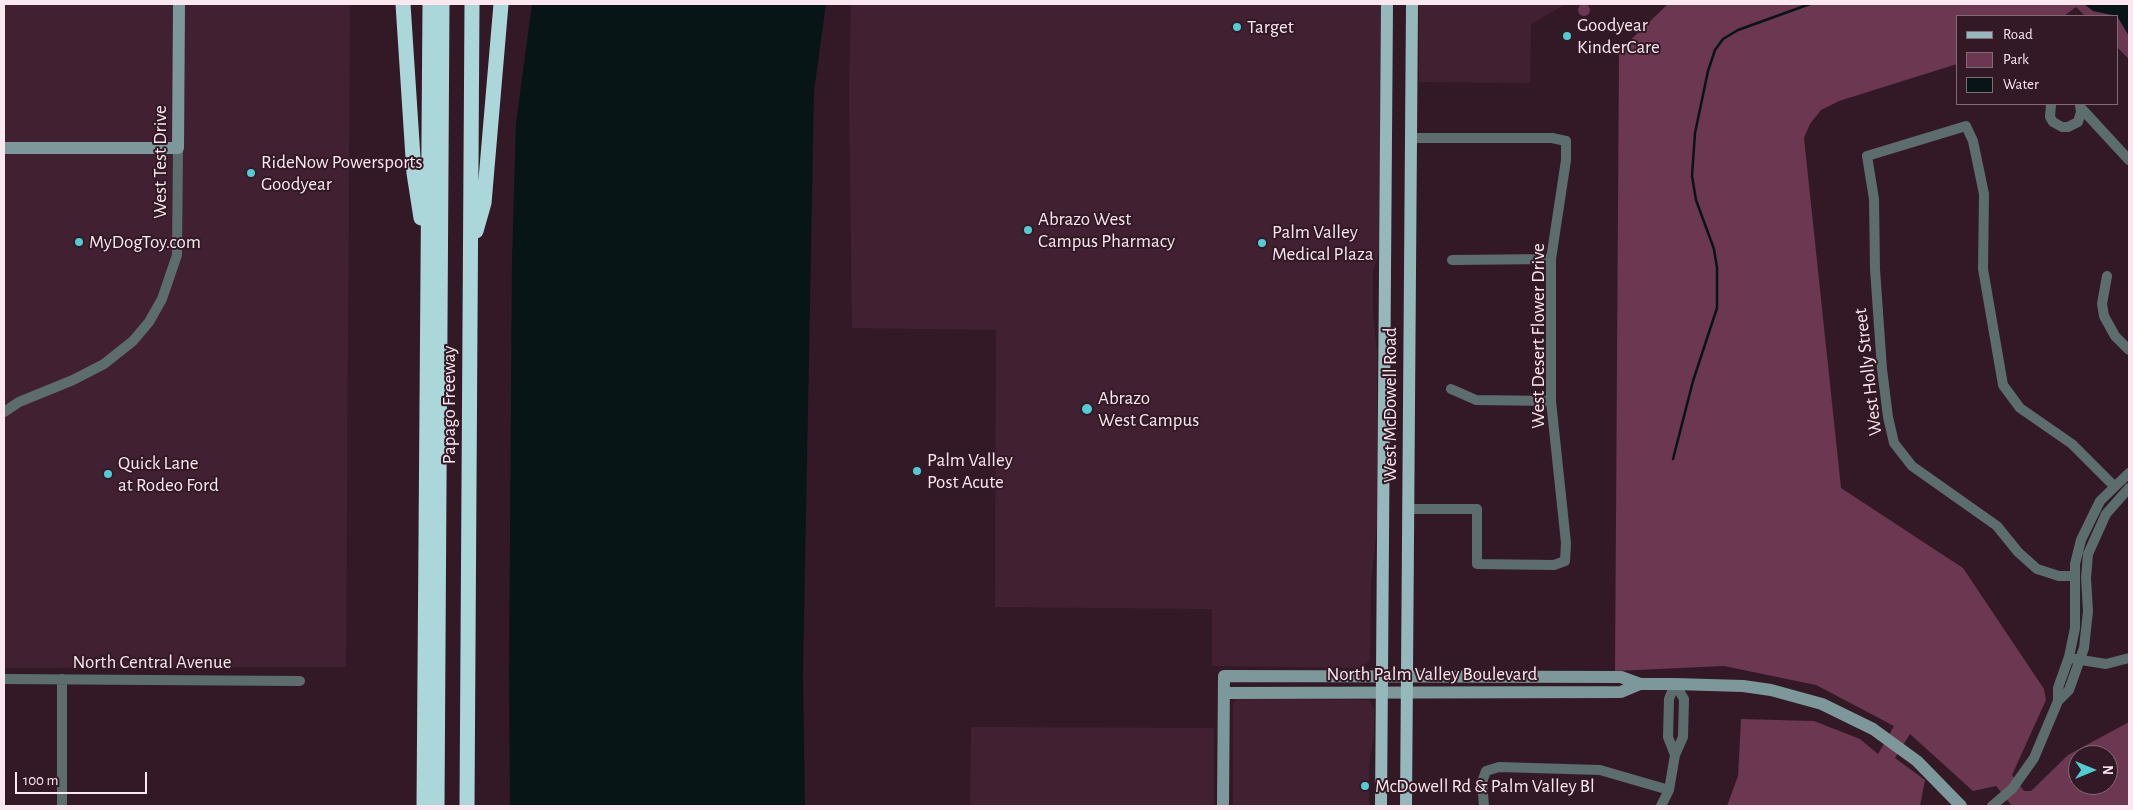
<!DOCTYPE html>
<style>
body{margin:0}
#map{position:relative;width:2133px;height:810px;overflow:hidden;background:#331925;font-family:"Alegreya Sans",sans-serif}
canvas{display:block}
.frame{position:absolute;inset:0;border:5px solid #fae7ef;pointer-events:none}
.legend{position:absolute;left:1956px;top:15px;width:162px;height:90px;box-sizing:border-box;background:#331925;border:1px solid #836b76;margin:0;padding:6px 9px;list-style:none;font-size:15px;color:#fae7ef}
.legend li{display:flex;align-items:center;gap:10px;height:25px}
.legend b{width:25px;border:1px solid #836b76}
.north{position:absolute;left:2068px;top:745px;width:50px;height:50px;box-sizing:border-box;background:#331925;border:1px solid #836b76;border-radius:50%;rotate:90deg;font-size:14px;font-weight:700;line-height:20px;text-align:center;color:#fae7ef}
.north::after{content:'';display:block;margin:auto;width:18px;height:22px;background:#51ccd3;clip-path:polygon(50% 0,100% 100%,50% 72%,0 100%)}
.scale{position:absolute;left:15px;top:772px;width:132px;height:22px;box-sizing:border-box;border:2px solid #fae7ef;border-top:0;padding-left:6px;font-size:15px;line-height:18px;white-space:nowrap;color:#fae7ef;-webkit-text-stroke:4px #331925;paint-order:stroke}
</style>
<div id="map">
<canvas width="2133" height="810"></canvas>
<div class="frame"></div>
<ul class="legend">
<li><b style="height:6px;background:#95b9bb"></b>Road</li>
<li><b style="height:14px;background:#6b3751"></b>Park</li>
<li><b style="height:14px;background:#071516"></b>Water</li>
</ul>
<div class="north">N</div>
<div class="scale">100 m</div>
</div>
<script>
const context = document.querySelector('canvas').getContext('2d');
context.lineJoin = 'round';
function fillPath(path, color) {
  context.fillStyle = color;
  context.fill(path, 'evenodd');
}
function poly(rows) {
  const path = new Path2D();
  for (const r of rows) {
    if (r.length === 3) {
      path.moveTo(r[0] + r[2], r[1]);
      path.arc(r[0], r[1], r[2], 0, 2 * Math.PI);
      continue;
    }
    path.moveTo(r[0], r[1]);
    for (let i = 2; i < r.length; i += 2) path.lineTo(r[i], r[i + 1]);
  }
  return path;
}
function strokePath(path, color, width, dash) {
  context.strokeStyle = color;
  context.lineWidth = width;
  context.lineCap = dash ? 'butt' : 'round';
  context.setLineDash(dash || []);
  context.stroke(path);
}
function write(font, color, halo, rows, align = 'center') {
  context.font = font + ' "Alegreya Sans",sans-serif';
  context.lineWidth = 4;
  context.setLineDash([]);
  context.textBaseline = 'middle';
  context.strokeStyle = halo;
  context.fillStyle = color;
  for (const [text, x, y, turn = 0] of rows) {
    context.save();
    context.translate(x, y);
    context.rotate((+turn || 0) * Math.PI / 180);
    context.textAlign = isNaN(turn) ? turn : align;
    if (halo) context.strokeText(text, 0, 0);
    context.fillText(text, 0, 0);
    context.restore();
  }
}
const built = poly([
 [4,4,350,4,346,667,4,668],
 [851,4,1381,4,1380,249,1373,271,1373,315,1377,353,1377,527,1371,584,1370,659,1366,664,1359,668,1212,666,1212,609,995,607,996,330,852,328,849,90],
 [1419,4,1566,4,1531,24,1530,83,1419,82],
 [1238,699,1369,700,1374,709,1374,737,1369,764,1369,806,1233,806,1233,703],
 [971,727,1214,728,1214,806,970,806]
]);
const green = poly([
 [1584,10,6],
 [1668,4,2129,4,2129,59,2117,47,2117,16,2085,16,2076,7,2064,16,1957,16,1957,64,1839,101,1821,110,1810,124,1804,138,1841,488,1963,568,2044,689,2046,700,2012,775,2024,791,2031,791,2068,755,2129,722,2129,806,2012,806,1996,786,1973,791,1910,734,1895,758,1925,780,1920,806,1727,806,1738,776,1741,719,1814,721,1860,739,1878,754,1894,726,1816,685,1724,666,1615,671,1619,51],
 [2078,755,2108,755,2108,785,2078,785]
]);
const water = poly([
 [532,4,826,4,814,91,803,674,805,806,510,806,509,673,512,257,516,123],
 [2084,4,2129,4,2129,36,2117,16,2093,11]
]);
const stream = poly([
 [1673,459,1693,381,1717,308,1717,268,1714,249,1696,200,1692,176,1695,133,1708,71,1715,50,1723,39,1738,30,1810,4]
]);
const street = poly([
 [2051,104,2050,117,2053,122,2062,127,2068,127,2078,122,2081,112,2080,105],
 [2081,108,2129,160],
 [1452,260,1551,259],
 [2107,276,2102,304,2104,316,2115,336,2129,350],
 [1451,389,1476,400,1551,401],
 [4,412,19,402,73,380,104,364,133,341,149,322,162,299,177,255,178,148],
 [1408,509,1477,509,1477,564,1554,565,1565,561,1566,543,1551,401,1551,259,1566,160,1566,141,1552,138,1411,138],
 [2075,576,2059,576,2037,569,2018,552,1997,526,1912,466,1894,443,1888,417,1882,369,1875,269,1874,199,1867,156,1966,126,1973,141,1984,194,1983,269,2003,385,2020,408,2072,444,2114,486],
 [2075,659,2106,664,2129,658],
 [4,679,300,681],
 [62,679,62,806],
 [1675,684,1669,699,1668,737,1675,755],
 [2058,701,2069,690,2084,648,2088,611,2086,578,2088,554,2106,514,2129,488],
 [1484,806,1482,782,1486,771,1499,767,1600,770,1669,790],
 [1661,806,1669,790,1675,755,1683,737,1684,699,1675,684],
 [1992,806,2012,789,2034,758,2058,701,2058,688,2069,657,2075,628,2075,564,2081,540,2100,501,2129,473]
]);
const secondary = poly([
 [4,148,178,148,179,4],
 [1224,693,1621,692,1640,684,1675,684,1743,686,1771,690,1822,704,1873,729,1917,761,1961,806],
 [1223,806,1224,676,1621,677,1640,684]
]);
const primary = poly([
 [1381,806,1387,4],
 [1406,806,1412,4]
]);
const highway = poly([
 [403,4,414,173,421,218],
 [476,231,484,203,501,4],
 [424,806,430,4],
 [437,806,442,4],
 [467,806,472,4]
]);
const markers = [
 [1237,27,5,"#51ccd3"],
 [1567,36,5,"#51ccd3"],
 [251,173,5,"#51ccd3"],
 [1028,230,5,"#51ccd3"],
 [79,242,5,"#51ccd3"],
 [1262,243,5,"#51ccd3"],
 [1087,409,6,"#51ccd3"],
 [917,471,5,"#51ccd3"],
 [108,474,5,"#51ccd3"],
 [1365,786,5,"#51ccd3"]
];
const poiNames = [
 ["Goodyear",1577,25],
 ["KinderCare",1577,47],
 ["Target",1247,27],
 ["RideNow Powersports",261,162],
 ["Goodyear",261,184],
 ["Abrazo West",1038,219],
 ["Campus Pharmacy",1038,241],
 ["Palm Valley",1272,232],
 ["Medical Plaza",1272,254],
 ["MyDogToy.com",89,242],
 ["Abrazo",1098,398],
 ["West Campus",1098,420],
 ["Palm Valley",927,460],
 ["Post Acute",927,482],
 ["Quick Lane",118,463],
 ["at Rodeo Ford",118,485],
 ["McDowell Rd & Palm Valley Bl",1375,786]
];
const streetNames = [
 ["West Test Drive",160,162,-90],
 ["West Desert Flower Drive",1538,336,-90],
 ["West Holly Street",1868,372,-97],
 ["Papago Freeway",449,405,-90],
 ["West McDowell Road",1390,405,-90],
 ["North Central Avenue",152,662],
 ["North Palm Valley Boulevard",1432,674]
];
fillPath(built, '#412131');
fillPath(green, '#6b3751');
fillPath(water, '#071516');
strokePath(stream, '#071516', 2.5);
strokePath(street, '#5c6d6e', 10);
strokePath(secondary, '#7c989a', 12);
strokePath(primary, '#95b9bb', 12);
strokePath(highway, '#acd7da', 15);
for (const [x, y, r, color] of markers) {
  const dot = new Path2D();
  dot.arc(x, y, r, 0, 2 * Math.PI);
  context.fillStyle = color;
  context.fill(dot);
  strokePath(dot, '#331925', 2);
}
write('19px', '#fae7ef', '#331925', poiNames, 'left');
write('19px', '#fae7ef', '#331925', streetNames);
</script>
